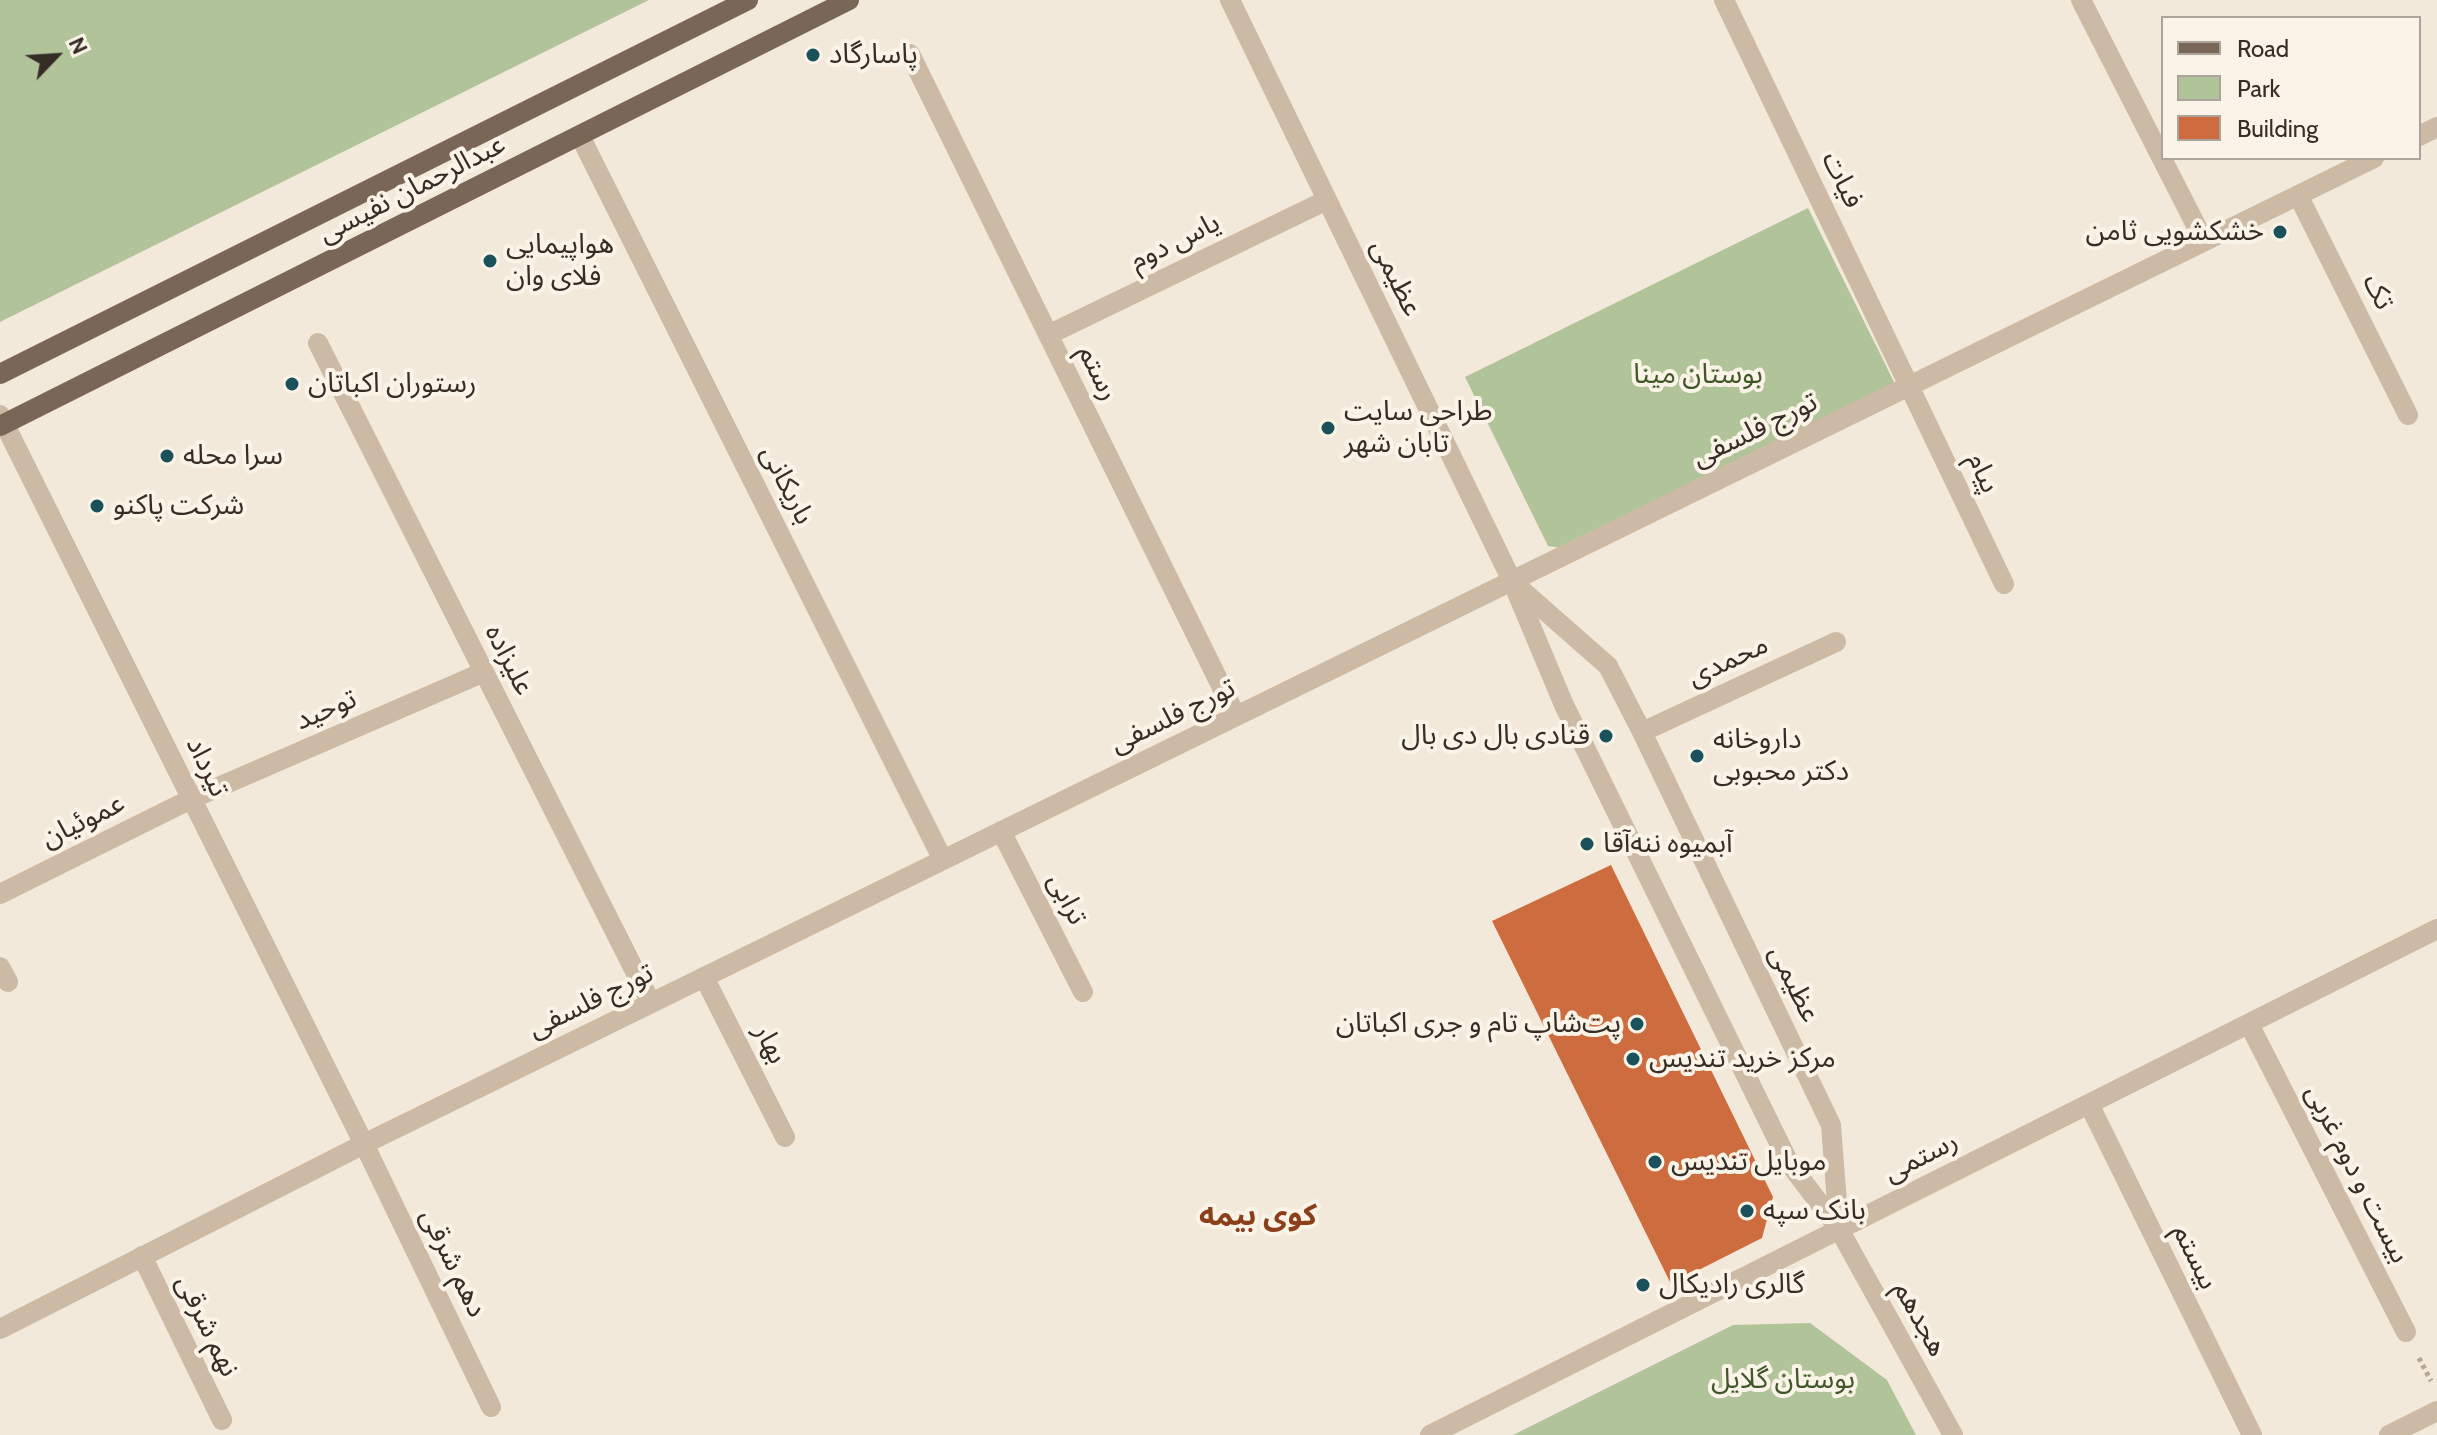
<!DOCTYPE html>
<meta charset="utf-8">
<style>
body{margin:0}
#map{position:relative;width:2437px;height:1435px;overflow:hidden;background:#f3e9da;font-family:Cabin,sans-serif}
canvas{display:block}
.legend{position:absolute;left:2161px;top:16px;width:260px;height:144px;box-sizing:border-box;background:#faf3e7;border:2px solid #aca49a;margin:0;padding:10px 14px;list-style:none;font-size:24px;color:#372d27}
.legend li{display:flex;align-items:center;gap:16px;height:40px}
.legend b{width:40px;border:2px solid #aca49a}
.north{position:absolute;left:16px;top:16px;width:80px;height:80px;-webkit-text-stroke:6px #faf3e7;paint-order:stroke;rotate:65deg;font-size:22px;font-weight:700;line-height:32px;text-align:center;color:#372d27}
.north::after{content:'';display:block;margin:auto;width:28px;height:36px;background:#372d27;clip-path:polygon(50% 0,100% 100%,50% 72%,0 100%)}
</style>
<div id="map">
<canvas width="2437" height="1435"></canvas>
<ul class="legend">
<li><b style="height:10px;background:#7a6657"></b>Road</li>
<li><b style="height:22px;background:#b1c399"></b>Park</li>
<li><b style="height:22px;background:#cd6c3e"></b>Building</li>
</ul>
<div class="north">N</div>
</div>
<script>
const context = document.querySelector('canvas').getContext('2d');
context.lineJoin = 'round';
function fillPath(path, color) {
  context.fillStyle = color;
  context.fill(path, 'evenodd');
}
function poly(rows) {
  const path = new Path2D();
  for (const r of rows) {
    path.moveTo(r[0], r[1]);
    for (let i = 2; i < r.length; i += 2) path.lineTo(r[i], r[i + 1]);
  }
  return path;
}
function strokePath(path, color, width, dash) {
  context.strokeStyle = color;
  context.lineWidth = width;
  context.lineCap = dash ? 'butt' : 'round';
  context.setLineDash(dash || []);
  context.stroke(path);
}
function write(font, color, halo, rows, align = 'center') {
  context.font = font + ' Cabin,"Noto Sans Arabic",sans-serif';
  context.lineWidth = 8;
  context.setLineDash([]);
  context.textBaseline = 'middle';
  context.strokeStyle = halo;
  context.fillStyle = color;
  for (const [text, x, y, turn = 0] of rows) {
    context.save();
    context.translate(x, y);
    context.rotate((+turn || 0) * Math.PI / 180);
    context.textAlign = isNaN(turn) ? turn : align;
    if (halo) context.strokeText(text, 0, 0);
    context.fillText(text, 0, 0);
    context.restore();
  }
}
const green = poly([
 [0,0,649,0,0,322],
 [1808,208,1898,390,1575,550,1548,546,1465,377],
 [1810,1323,1887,1380,1916,1435,1513,1435,1733,1325]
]);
const building = poly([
 [1611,865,1773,1197,1762,1238,1671,1284,1492,921]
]);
const path = poly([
 [2419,1358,2431,1381]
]);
const minor = poly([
 [1230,0,1512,581,1564,705,1789,1163,1839,1229,1953,1435],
 [1724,0,2004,584],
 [2081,0,2204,241],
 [910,54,1236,716],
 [580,136,943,860],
 [2419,136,2437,127],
 [2298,195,2408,415],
 [1048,335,1327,200],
 [318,343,651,1003],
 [0,415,364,1144,491,1407],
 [1517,586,1608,666,1642,732,1831,1125,1839,1229],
 [1642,732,1836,642],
 [1001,831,1083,992],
 [0,894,191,799,484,672],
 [0,967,8,982],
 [704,977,785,1137],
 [2249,1024,2406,1332],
 [2089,1104,2252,1435],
 [142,1256,222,1420],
 [0,1329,364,1144,2374,158],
 [1430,1435,2437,929],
 [2389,1435,2437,1411]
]);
const major = poly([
 [0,374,748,0],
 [0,426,849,0]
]);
const markers = [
 [813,55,8,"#1a515b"],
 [2280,232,8,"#1a515b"],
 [490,261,8,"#1a515b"],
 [292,384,8,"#1a515b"],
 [1328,428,8,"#1a515b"],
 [167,456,8,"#1a515b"],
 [97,506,8,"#1a515b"],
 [1606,736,8,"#1a515b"],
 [1697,756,8,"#1a515b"],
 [1587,844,8,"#1a515b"],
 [1637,1024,8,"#1a515b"],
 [1633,1059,8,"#1a515b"],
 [1655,1162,8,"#1a515b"],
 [1747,1211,8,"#1a515b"],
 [1643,1285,8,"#1a515b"]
];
const poiNames = [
 ["پاسارگاد",829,55],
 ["خشکشویی ثامن",2264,232,"right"],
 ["هواپیمایی",506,245],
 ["فلای وان",506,277],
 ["رستوران اکباتان",308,384],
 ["طراحی سایت",1344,412],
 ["تابان شهر",1344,444],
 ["سرا محله",183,456],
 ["شرکت پاکنو",113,506],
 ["قنادی بال دی بال",1590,736,"right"],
 ["داروخانه",1713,740],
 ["دکتر محبوبی",1713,772],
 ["آبمیوه ننه‌آقا",1603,844],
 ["پت‌شاپ تام و جری اکباتان",1621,1024,"right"],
 ["مرکز خرید تندیس",1649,1059],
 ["موبایل تندیس",1671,1162],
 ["بانک سپه",1763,1211],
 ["گالری رادیکال",1659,1285]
];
const streetNames = [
 ["فیات",1842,180,64],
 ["عبدالرحمان نفیسی",412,189,-27],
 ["یاس دوم",1175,242,-26],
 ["عظیمی",1396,278,64],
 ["تک",2378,292,63],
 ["رستم",1098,373,64],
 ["تورج فلسفی",1755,430,-26],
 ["پیام",1983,473,65],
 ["باریکانی",787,485,63],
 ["علیزاده",509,660,63],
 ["محمدی",1728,661,-25],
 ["توحید",326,710,-23],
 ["تورج فلسفی",1173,716,-26],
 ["تیرداد",207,767,64],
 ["عموئیان",83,821,-26],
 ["ترابی",1067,899,63],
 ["عظیمی",1794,984,64],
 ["تورج فلسفی",591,1001,-26],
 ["بهار",770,1044,63],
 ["رستمی",1921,1157,-27],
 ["بیست و دوم غربی",2357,1174,63],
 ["بیستم",2195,1257,64],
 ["دهم شرقی",453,1263,64],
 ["هجدهم",1920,1319,61],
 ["نهم شرقی",207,1326,64]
];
const parkNames = [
 ["بوستان مینا",1698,375],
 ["بوستان گلایل",1783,1380]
];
const neighbourhoodNames = [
 ["کوی بیمه",1258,1216]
];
fillPath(green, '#b1c399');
fillPath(building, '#cd6c3e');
strokePath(path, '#b8a48f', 5, [4, 4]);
strokePath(minor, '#ccbaa5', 20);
strokePath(major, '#7a6657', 20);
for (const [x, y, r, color] of markers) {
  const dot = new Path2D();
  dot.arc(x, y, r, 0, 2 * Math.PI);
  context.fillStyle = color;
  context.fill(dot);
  strokePath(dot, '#faf3e7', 3);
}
write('28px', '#372d27', '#faf3e7', poiNames, 'left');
write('28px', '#372d27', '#faf3e7', streetNames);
write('28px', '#425729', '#faf3e7', parkNames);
write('bold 30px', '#8b3f1b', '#faf3e7', neighbourhoodNames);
</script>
